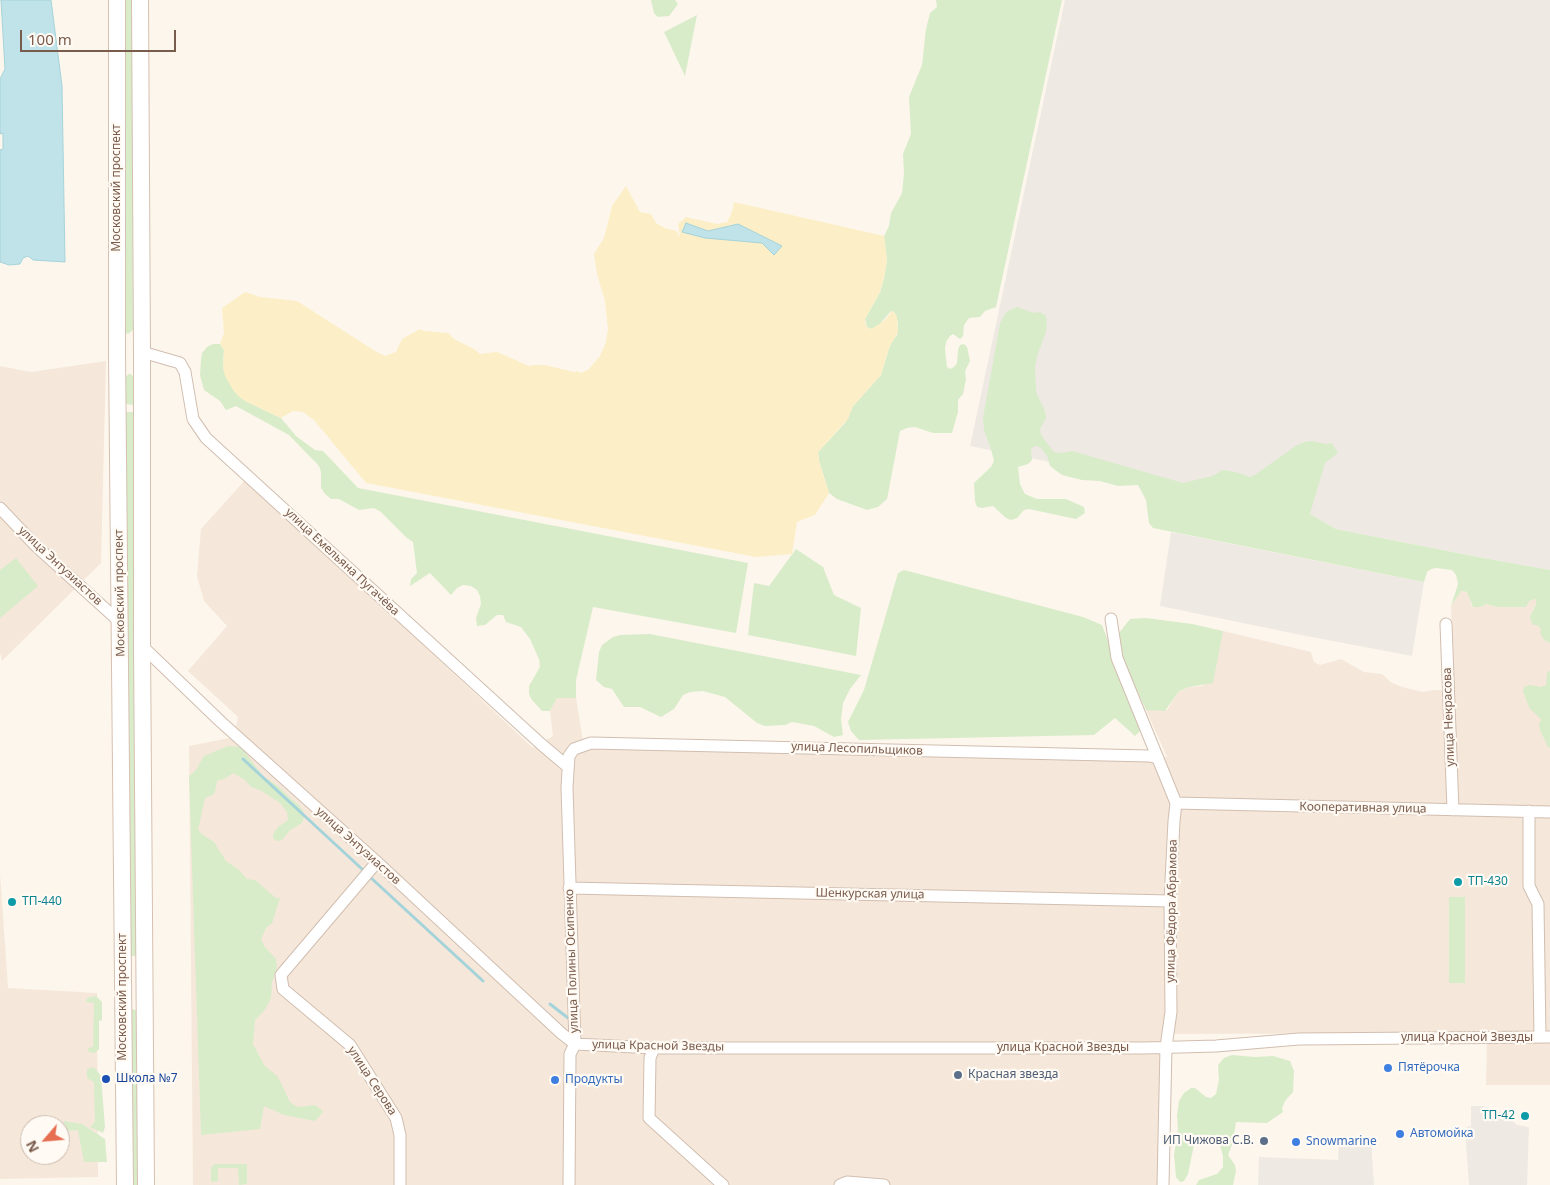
<!DOCTYPE html>
<meta charset="utf-8">
<style>
body{margin:0}
#map{position:relative;width:1550px;height:1185px;overflow:hidden;background:#fdf6ec;font-family:"Noto Sans",sans-serif}
canvas{display:block}
.north{position:absolute;left:20px;top:1115px;width:50px;height:50px;box-sizing:border-box;background:#fffaf3;border:1px solid #cabbb1;border-radius:50%;rotate:243deg;font-size:14px;font-weight:700;line-height:20px;text-align:center;color:#7a5c4d}
.north::after{content:'';display:block;margin:auto;width:18px;height:22px;background:#e76f51;clip-path:polygon(50% 0,100% 100%,50% 72%,0 100%)}
.scale{position:absolute;left:20px;top:30px;width:156px;height:22px;box-sizing:border-box;border:2px solid #7a5c4d;border-top:0;padding-left:6px;font-size:15px;line-height:18px;white-space:nowrap;color:#7a5c4d;-webkit-text-stroke:4px #fffaf3;paint-order:stroke}
</style>
<div id="map">
<canvas width="1550" height="1185"></canvas>
<div class="north">N</div>
<div class="scale">100 m</div>
</div>
<script>
const context = document.querySelector('canvas').getContext('2d');
context.lineJoin = 'round';
function fillPath(path, color) {
  context.fillStyle = color;
  context.fill(path, 'evenodd');
}
function poly(rows) {
  const path = new Path2D();
  for (const r of rows) {
    path.moveTo(r[0], r[1]);
    for (let i = 2; i < r.length; i += 2) path.lineTo(r[i], r[i + 1]);
  }
  return path;
}
function strokePath(path, color, width, dash) {
  context.strokeStyle = color;
  context.lineWidth = width;
  context.lineCap = dash ? 'butt' : 'round';
  context.setLineDash(dash || []);
  context.stroke(path);
}
function write(font, color, halo, rows, align = 'center') {
  context.font = font + ' "Noto Sans",sans-serif';
  context.lineWidth = 4.5;
  context.setLineDash([]);
  context.textBaseline = 'middle';
  context.strokeStyle = halo;
  context.fillStyle = color;
  for (const [text, x, y, turn = 0] of rows) {
    context.save();
    context.translate(x, y);
    context.rotate((+turn || 0) * Math.PI / 180);
    context.textAlign = isNaN(turn) ? turn : align;
    if (halo) context.strokeText(text, 0, 0);
    context.fillText(text, 0, 0);
    context.restore();
  }
}
const residential = poly([
 [106,361,101,563,2,661,0,652,0,366,31,372],
 [246,479,533,748,553,736,550,711,557,698,576,698,583,741,593,747,1167,757,1146,710,1167,710,1179,691,1189,687,1203,686,1223,631,1311,652,1314,662,1320,665,1341,659,1364,672,1382,674,1392,683,1402,687,1423,692,1435,690,1454,690,1451,606,1460,591,1467,592,1470,596,1471,604,1473,607,1481,607,1486,604,1497,607,1536,599,1536,604,1533,610,1537,625,1541,629,1544,640,1550,643,1550,1085,1486,1085,1487,1033,1161,1034,1159,1185,193,1185,189,746,234,737,238,717,188,671,227,626,204,601,197,576,201,529],
 [0,874,8,988,97,993,98,1177,0,1179],
 [30,1125,60,1125,60,1155,30,1155]
]);
const industrial = poly([
 [1065,0,1550,0,1550,570,1478,557,1336,529,1310,514,970,446],
 [1171,532,1424,582,1412,656,1301,635,1160,606],
 [1471,1106,1482,1106,1505,1113,1517,1125,1529,1127,1527,1185,1469,1185,1465,1131,1466,1127,1471,1126],
 [1339,1138,1371,1139,1374,1185,1258,1185,1259,1157,1338,1160]
]);
const green = poly([
 [122,0,132,0,133,330,128,334,123,332],
 [651,0,675,0,678,4,669,16,658,17,654,13],
 [936,0,1062,0,996,307,985,311,980,317,969,318,964,325,963,336,960,339,953,334,950,336,946,342,945,349,947,367,950,369,954,367,957,363,958,350,960,345,964,344,967,347,970,361,965,371,966,379,963,394,958,400,958,412,952,433,933,433,915,427,907,428,900,431,887,499,878,507,867,510,837,499,829,493,819,461,818,452,845,423,853,406,881,375,889,348,893,339,897,336,898,323,895,313,891,311,879,325,871,329,867,327,865,319,880,292,884,278,887,260,884,236,889,226,891,213,902,193,904,174,903,154,911,134,909,97,922,65,926,29,930,13,937,7],
 [697,15,685,76,664,32],
 [1017,307,1034,313,1040,312,1045,315,1047,320,1046,332,1037,356,1035,368,1036,389,1037,394,1045,411,1046,418,1040,429,1041,435,1054,452,1060,453,1072,451,1183,483,1212,476,1223,470,1236,472,1250,477,1256,474,1297,445,1304,442,1312,441,1326,444,1332,443,1338,453,1325,463,1310,514,1336,529,1478,557,1550,570,1550,643,1544,640,1540,633,1541,629,1537,625,1533,625,1531,621,1530,617,1536,604,1536,599,1529,601,1526,607,1497,607,1486,604,1481,607,1473,607,1467,592,1461,591,1451,606,1458,584,1456,575,1452,570,1436,568,1431,569,1427,572,1424,582,1153,528,1149,523,1146,500,1138,485,1118,486,1100,481,1082,480,1062,475,1050,466,1047,456,1040,447,1035,446,1031,449,1032,460,1028,464,1018,467,1020,484,1025,494,1037,499,1066,499,1084,507,1085,513,1076,519,1029,509,1024,510,1017,518,1011,520,1006,518,993,506,982,508,977,507,975,501,974,483,991,467,994,461,991,449,984,430,983,418,1000,323,1006,312],
 [213,344,220,344,224,350,223,368,245,401,281,418,296,436,315,450,323,451,358,488,748,563,736,633,593,607,576,680,576,698,557,698,550,711,542,711,532,700,529,694,529,686,540,667,539,659,530,639,521,627,506,622,503,615,497,615,485,625,477,626,476,618,481,604,480,596,477,590,471,586,463,585,457,588,451,595,430,573,410,586,411,579,417,573,413,542,407,538,381,512,374,508,359,510,339,499,331,499,325,494,321,488,321,472,319,466,289,435,236,406,226,410,220,401,204,390,200,375,201,360,202,353,207,347],
 [129,374,131,374,134,378,134,405,125,404,125,377],
 [125,412,133,412,138,956,130,956],
 [796,549,823,567,834,595,861,608,856,656,748,635,754,583,769,586],
 [16,558,38,586,0,618,0,570],
 [904,570,1083,617,1102,625,1142,729,1135,736,1115,718,1094,735,859,740,851,731,848,722,864,690,898,573],
 [1146,618,1192,624,1223,631,1213,683,1189,687,1179,691,1165,711,1146,710,1119,652,1119,633,1130,619],
 [650,634,861,675,850,689,843,703,841,719,843,735,834,737,814,726,792,722,785,725,765,726,757,723,725,697,703,691,690,692,683,695,674,709,661,717,640,707,624,707,612,689,604,687,596,680,599,652,602,645,613,637,620,635],
 [1550,671,1550,748,1548,747,1540,730,1539,724,1541,719,1530,709,1523,692,1524,687,1530,685,1541,687,1546,685,1547,673],
 [228,746,241,747,263,776,278,786,291,799,298,804,303,811,304,816,302,823,290,830,282,840,276,841,273,838,273,834,278,827,288,820,287,812,280,803,262,791,251,787,245,780,233,773,226,778,217,781,215,792,213,795,205,798,198,830,203,835,214,842,226,861,238,869,247,879,255,880,276,898,280,898,272,923,266,928,261,939,264,946,276,959,277,968,272,982,271,998,265,1010,255,1020,253,1044,264,1065,278,1077,290,1102,297,1107,315,1105,322,1110,322,1113,315,1121,284,1115,264,1106,260,1129,201,1135,189,776,196,770,204,756],
 [1449,897,1465,897,1465,983,1449,983],
 [96,996,102,1002,102,1020,99,1021,99,1049,95,1053,89,1052,88,1048,93,1047,94,1003,86,1002,87,998],
 [133,1009,137,1011,140,1185,132,1185,131,1010],
 [1232,1055,1255,1057,1273,1056,1290,1061,1294,1071,1293,1092,1285,1101,1282,1108,1283,1112,1267,1123,1236,1122,1233,1142,1228,1155,1235,1165,1236,1171,1233,1185,1196,1185,1199,1180,1217,1174,1223,1167,1223,1156,1219,1142,1209,1135,1199,1139,1194,1145,1188,1174,1184,1181,1180,1182,1176,1177,1174,1155,1178,1129,1177,1116,1179,1101,1184,1093,1191,1088,1195,1088,1206,1097,1211,1098,1216,1094,1219,1080,1218,1065,1224,1058],
 [94,1067,101,1076,105,1127,103,1133,90,1127,95,1122,94,1082,87,1078,87,1069],
 [64,1121,82,1124,105,1139,107,1162,84,1162,78,1130,64,1131],
 [214,1164,247,1164,247,1184,239,1185,238,1168,218,1168,218,1181,211,1182,211,1168]
]);
const sand = poly([
 [626,186,640,212,651,214,656,223,665,228,676,231,680,237,678,224,686,217,717,224,727,222,732,212,734,202,884,236,887,260,884,278,880,292,865,319,865,323,867,327,871,329,875,327,885,320,892,311,895,313,897,317,898,332,889,348,881,375,853,406,848,419,818,452,819,461,829,493,815,515,797,522,792,554,756,557,366,483,314,420,303,412,293,411,281,418,245,401,238,396,233,390,225,376,223,368,224,350,220,344,224,333,222,308,245,292,260,297,297,301,375,351,385,356,396,352,402,339,420,329,424,331,448,333,454,339,474,349,480,354,497,352,529,366,533,365,545,365,574,372,577,371,581,373,588,370,600,356,606,342,608,329,605,301,597,274,594,254,604,238,612,206]
]);
const water = poly([
 [1,0,51,0,62,86,65,262,33,260,28,256,23,258,20,264,9,265,0,262,0,150,3,149,3,133,0,134,0,79,5,69,1,0],
 [686,223,708,231,738,224,782,246,774,255,762,243,705,238,682,232,686,223]
]);
const stream = poly([
 [243,759,362,869],
 [370,877,483,981],
 [550,1004,568,1018]
]);
const minor = poly([
 [142,352,180,363,185,372,193,419,206,438,541,744,567,766],
 [0,508,37,547,121,623],
 [1111,619,1117,658,1176,803,1174,821,1170,901,1171,1012,1166,1047,1163,1185],
 [1446,624,1453,810],
 [142,646,221,722,377,862,561,1033,575,1044,654,1048,1144,1048,1216,1046,1299,1039,1550,1037],
 [1176,803,1550,812],
 [1529,811,1529,886,1538,904,1540,1037],
 [377,862,281,975,283,989,350,1045,396,1118,400,1135,400,1185],
 [569,888,1170,901],
 [654,1048,650,1058,649,1118,723,1185],
 [569,1185,570,1054,575,1044,567,787,569,756,574,749,591,743,1149,756,1158,758],
 [840,1185,847,1182,884,1185]
]);
const secondary = poly([
 [117,0,117,353,125,1185],
 [140,0,142,352,142,646,146,1185]
]);
const markers = [
 [1458,882,5,"#0f9aa8"],
 [12,902,5,"#0f9aa8"],
 [1388,1068,5,"#3f7fe0"],
 [958,1075,5,"#5c6f8a"],
 [106,1079,5,"#1a4fb4"],
 [555,1080,5,"#3f7fe0"],
 [1525,1116,5,"#0f9aa8"],
 [1400,1134,5,"#3f7fe0"],
 [1264,1141,5,"#5c6f8a"],
 [1296,1142,5,"#3f7fe0"]
];
const streetNames = [
 ["Московский проспект",117,188,-90],
 ["улица Емельяна Пугачёва",342,562,43],
 ["улица Энтузиастов",60,566,43],
 ["Московский проспект",120,593,-91],
 ["улица Некрасова",1449,717,-92],
 ["улица Лесопильщиков",857,749,2],
 ["Кооперативная улица",1363,808,1],
 ["улица Энтузиастов",358,846,42],
 ["Шенкурская улица",870,894,1],
 ["улица Фёдора Абрамова",1172,911,-89],
 ["улица Полины Осипенко",572,961,-92],
 ["Московский проспект",123,997,-90],
 ["улица Красной Звезды",1467,1038],
 ["улица Красной Звезды",658,1046,1],
 ["улица Красной Звезды",1063,1048],
 ["улица Серова",372,1081,57]
];
const cultureNames = [
 ["ТП-430",1468,882],
 ["ТП-440",22,902],
 ["ТП-42",1515,1116,"right"]
];
const shopNames = [
 ["Пятёрочка",1398,1068],
 ["Продукты",565,1080],
 ["Автомойка",1410,1134],
 ["Snowmarine",1306,1142]
];
const serviceNames = [
 ["Красная звезда",968,1075],
 ["ИП Чижова С.В.",1254,1141,"right"]
];
const transitNames = [
 ["Школа №7",116,1079]
];
fillPath(residential, '#f5e8da');
fillPath(industrial, '#efe9e4');
fillPath(green, '#d8ecc9');
fillPath(sand, '#fcefc7');
fillPath(water, '#bfe3e8');
strokePath(water, '#a5d3da', 1);
strokePath(stream, '#a5d3da', 3);
strokePath(minor, '#d1beb0', 13);
strokePath(secondary, '#d6c0b0', 18);
strokePath(minor, '#fff', 11);
strokePath(secondary, '#fff', 16);
for (const [x, y, r, color] of markers) {
  const dot = new Path2D();
  dot.arc(x, y, r, 0, 2 * Math.PI);
  context.fillStyle = color;
  context.fill(dot);
  strokePath(dot, '#fffaf3', 2);
}
write('12px', '#7a5c4d', '#fffaf3', streetNames);
write('12px', '#0d838f', '#fffaf3', cultureNames, 'left');
write('12px', '#366cbe', '#fffaf3', shopNames, 'left');
write('12px', '#4e5e75', '#fffaf3', serviceNames, 'left');
write('12px', '#164399', '#fffaf3', transitNames, 'left');
</script>
